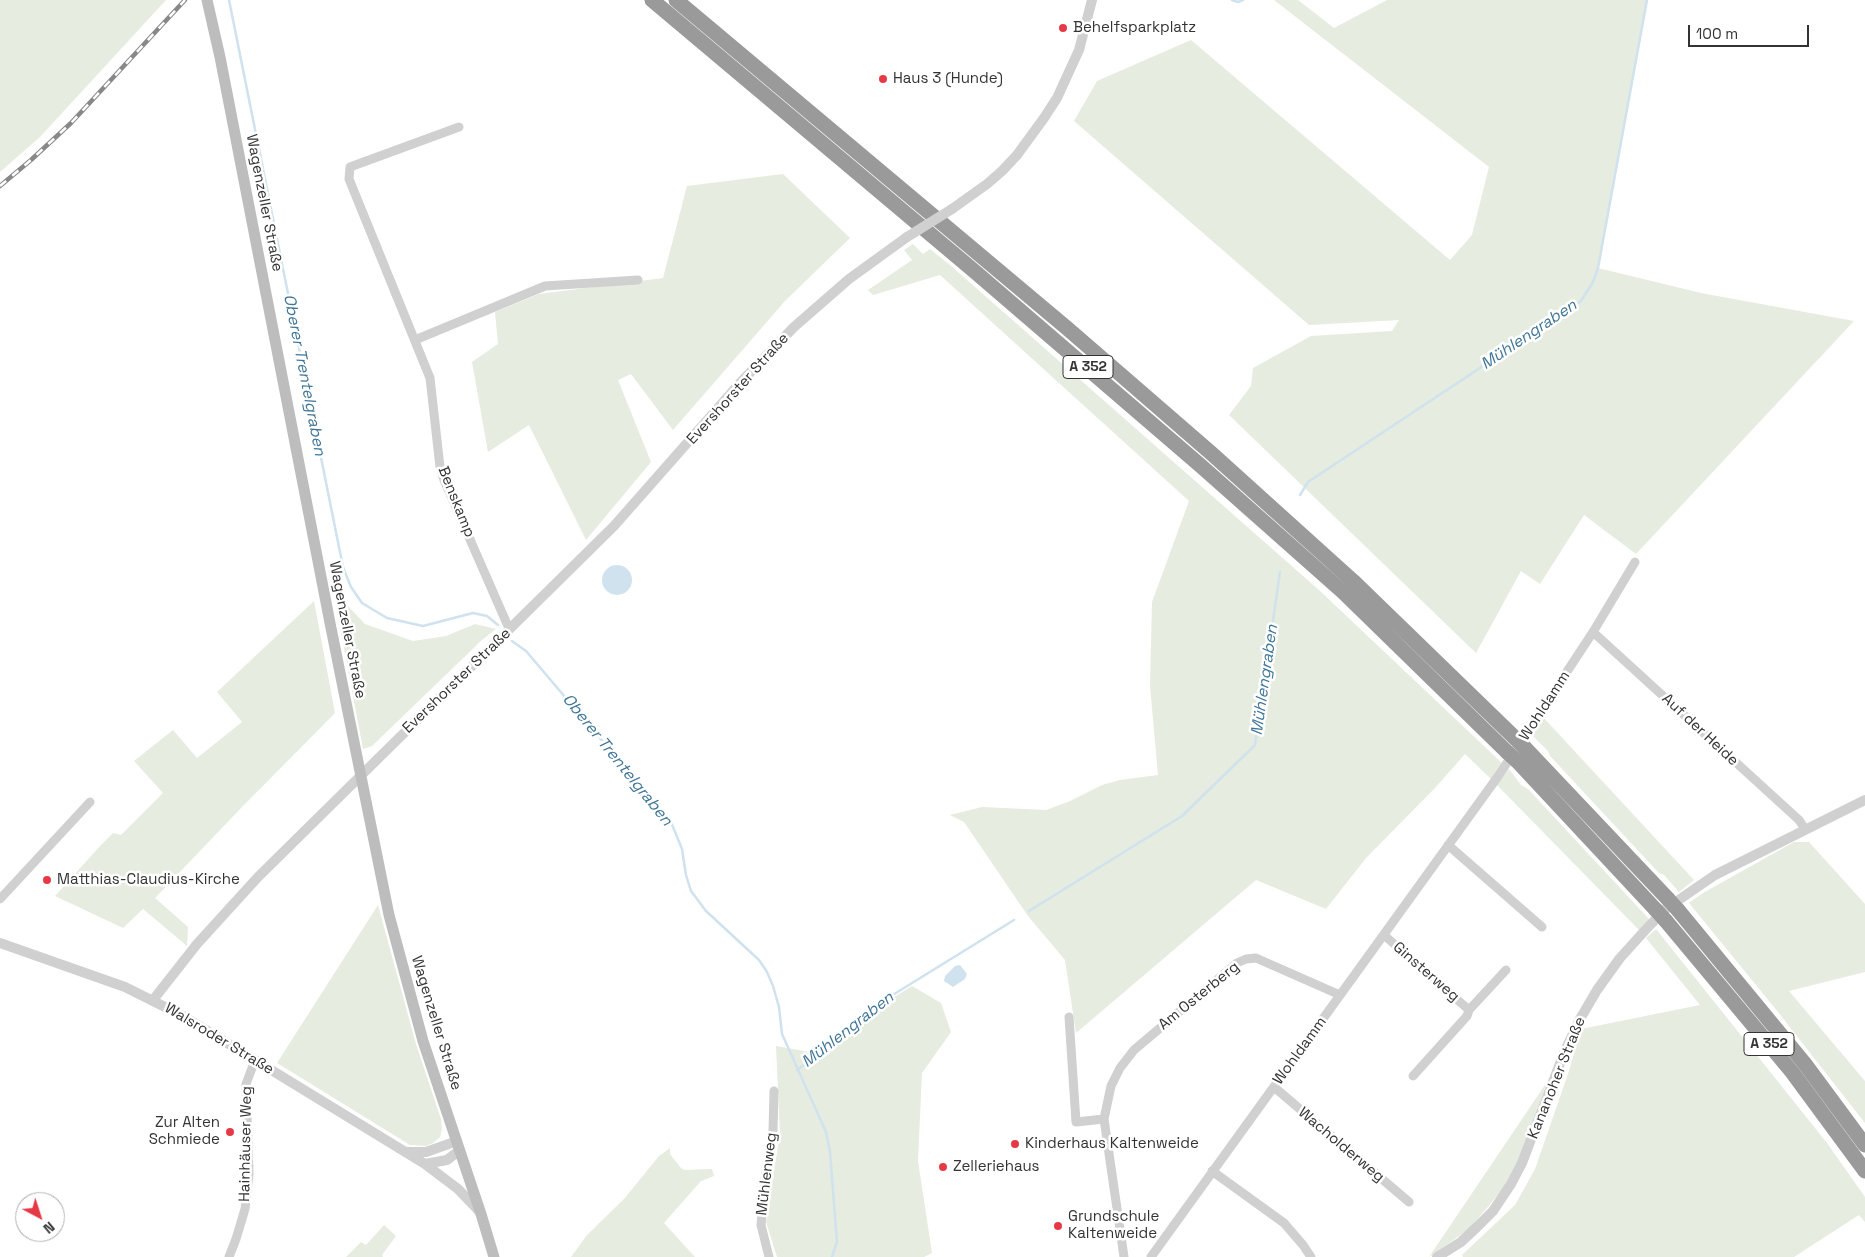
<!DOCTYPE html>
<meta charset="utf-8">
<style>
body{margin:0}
#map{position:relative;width:1865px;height:1257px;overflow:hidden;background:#fff;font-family:"Space Grotesk",sans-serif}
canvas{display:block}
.north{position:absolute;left:15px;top:1192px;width:50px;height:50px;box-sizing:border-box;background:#fff;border:1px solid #adadad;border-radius:50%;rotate:140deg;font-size:14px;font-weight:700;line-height:20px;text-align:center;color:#333}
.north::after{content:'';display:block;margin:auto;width:18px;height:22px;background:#e63946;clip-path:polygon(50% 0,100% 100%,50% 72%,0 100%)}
.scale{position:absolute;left:1688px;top:25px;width:121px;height:22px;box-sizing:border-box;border:2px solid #333;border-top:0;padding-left:6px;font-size:15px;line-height:18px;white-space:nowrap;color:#333;-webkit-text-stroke:4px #fff;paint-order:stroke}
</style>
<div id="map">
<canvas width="1865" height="1257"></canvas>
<div class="north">N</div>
<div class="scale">100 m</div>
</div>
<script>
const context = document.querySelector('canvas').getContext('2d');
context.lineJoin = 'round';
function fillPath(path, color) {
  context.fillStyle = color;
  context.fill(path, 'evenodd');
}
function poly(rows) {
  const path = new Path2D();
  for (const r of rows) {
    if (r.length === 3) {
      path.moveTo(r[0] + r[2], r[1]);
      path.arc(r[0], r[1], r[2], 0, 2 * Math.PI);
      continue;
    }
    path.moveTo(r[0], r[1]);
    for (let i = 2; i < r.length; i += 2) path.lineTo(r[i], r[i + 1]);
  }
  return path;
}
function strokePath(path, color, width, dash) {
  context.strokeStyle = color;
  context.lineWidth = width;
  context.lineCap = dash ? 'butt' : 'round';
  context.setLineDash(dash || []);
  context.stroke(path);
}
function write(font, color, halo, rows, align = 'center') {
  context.font = font + ' "Space Grotesk",sans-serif';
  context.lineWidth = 5;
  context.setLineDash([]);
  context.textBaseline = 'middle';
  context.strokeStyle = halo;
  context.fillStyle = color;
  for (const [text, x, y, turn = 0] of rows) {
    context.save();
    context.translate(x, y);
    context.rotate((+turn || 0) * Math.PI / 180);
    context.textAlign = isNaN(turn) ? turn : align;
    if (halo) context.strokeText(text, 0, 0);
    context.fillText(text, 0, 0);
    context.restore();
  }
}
const green = poly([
 [0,0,166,0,40,137,0,172],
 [1274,0,1298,0,1334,28,1387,0,1647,0,1598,268,1701,293,1854,321,1636,554,1584,515,1540,584,1521,571,1476,653,1229,415,1251,386,1253,368,1311,336,1392,331,1399,320,1309,325,1074,121,1097,81,1191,40,1450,260,1472,235,1489,167],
 [783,174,850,238,785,301,673,430,631,374,618,380,651,462,586,540,529,425,488,452,472,362,498,344,495,312,539,294,663,278,687,186],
 [913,244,923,254,930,249,950,265,1319,590,1503,764,1492,780,1465,754,1435,788,1366,858,1326,909,1256,880,1076,1033,1065,960,1028,916,964,822,950,815,982,807,1046,810,1070,801,1102,785,1120,780,1158,775,1150,686,1152,602,1189,501,940,275,873,295,868,290,912,260,904,250],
 [333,590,365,624,413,641,446,636,475,624,496,629,482,640,372,746,363,749],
 [314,601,335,713,242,807,155,898,188,927,187,946,143,909,123,928,55,896,100,846,113,833,121,835,163,793,134,761,173,730,197,758,242,722,217,692],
 [1542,716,1694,880,1679,892,1664,875,1659,873,1550,756,1548,751,1531,734],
 [1509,769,1521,785,1528,789,1649,919,1639,930,1497,785],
 [1794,842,1809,842,1865,904,1865,972,1789,991,1865,1081,1865,1123,1778,1012,1689,903,1703,893],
 [378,905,416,1044,441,1119,442,1129,440,1137,433,1143,426,1146,410,1145,277,1063],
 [1656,929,1827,1143,1865,1197,1865,1222,1859,1215,1794,1257,1463,1257,1462,1255,1515,1205,1535,1169,1569,1071,1581,1029,1700,1005,1646,938],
 [912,986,941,1003,951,1032,922,1073,918,1161,932,1253,924,1257,777,1257,766,1222,780,1133,776,1046,815,1053,848,1037,891,999],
 [1547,1082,1520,1158,1502,1190,1469,1229,1429,1257],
 [670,1148,670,1154,681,1168,685,1170,712,1169,714,1176,701,1181,664,1223,695,1257,571,1257,587,1235,624,1199,659,1156],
 [384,1225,396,1236,382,1255,383,1257,346,1257,361,1242,366,1245]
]);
const water = poly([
 [617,580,15],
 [960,965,967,974,965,979,953,987,944,981,945,976,955,966]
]);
const stream = poly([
 [229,0,343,567,351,587,362,603,387,618,423,626,473,613,487,616,498,625],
 [1232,0,1238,2,1243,0],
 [1300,495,1308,482,1581,301,1593,282,1598,268,1647,0],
 [512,641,526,651,671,822,682,849,686,875,691,891,706,911,759,960,767,972,773,986,779,1007,782,1034,826,1132,830,1152,837,1242,832,1257],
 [1029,911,1182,816,1255,745,1280,572],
 [797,1070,846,1035,891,996,1014,920]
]);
const minor = poly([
 [459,127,350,167,349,179,430,378,440,467,444,480,507,624,511,628],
 [415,340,545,286,638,280],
 [1593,632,1799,820,1805,829],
 [1448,845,1542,927],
 [0,899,90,802],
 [1384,935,1469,1010],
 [1069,1017,1076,1122,1104,1119],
 [1413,1076,1467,1016,1469,1010,1506,970],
 [1274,1087,1409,1202],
 [1212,1171,1284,1223,1303,1245,1311,1257],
 [229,1257,236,1239,245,1209,249,1174,246,1084,255,1060],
 [769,1257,761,1225,765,1179,773,1131,774,1091],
 [1124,1257,1104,1119,1111,1086,1120,1068,1134,1050,1237,963,1246,959,1256,958,1340,995],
 [1151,1257,1499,775,1593,632,1635,562]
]);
const tertiary = poly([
 [952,209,987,184,1002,171,1017,155,1044,118,1057,98,1079,50,1092,0],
 [0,943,125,987,183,1016,425,1164,458,1189,480,1212],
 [153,1000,197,944,258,877,614,526,740,383,794,327,849,279,907,237],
 [408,1152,426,1152,457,1141],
 [425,1164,447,1160,460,1150],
 [1437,1257,1461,1242,1478,1226,1493,1211,1511,1184,1522,1163,1564,1053,1580,1019,1597,990,1620,958,1649,926,1667,908,1715,875,1865,800]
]);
const secondary = poly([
 [207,0,220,57,331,628,389,915,423,1041,481,1214,494,1257]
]);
const motorway = poly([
 [652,0,973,270,1201,466,1343,592,1507,752],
 [676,0,1068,329,1211,453,1353,581,1516,739],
 [1525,748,1668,899],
 [1517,761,1656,910],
 [1678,910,1805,1064,1865,1145],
 [1666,921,1792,1072,1865,1171]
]);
const rail = poly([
 [0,186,31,160,71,123,185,0]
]);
const tertiaryBridge = poly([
 [907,237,952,209]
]);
const motorwayBridge = poly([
 [1516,739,1525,748],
 [1507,752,1517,761],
 [1668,899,1678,910],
 [1656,910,1666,921]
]);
const markers = [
 [1063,28,5,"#e63946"],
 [883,79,5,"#e63946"],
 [47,880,5,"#e63946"],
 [230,1132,5,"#e63946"],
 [1015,1144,5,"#e63946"],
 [943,1167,5,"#e63946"],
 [1058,1226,5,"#e63946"]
];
const shields = [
 [1088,367,50],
 [1769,1044,50]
];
const shieldNames = [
 ["A 352",1088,367],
 ["A 352",1769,1044]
];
const poiNames = [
 ["Behelfsparkplatz",1073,28],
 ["Haus 3 (Hunde)",893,79],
 ["Matthias-Claudius-Kirche",57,880],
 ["Zur Alten",220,1123,"right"],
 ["Schmiede",220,1140,"right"],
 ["Kinderhaus Kaltenweide",1025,1144],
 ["Zelleriehaus",953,1167],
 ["Grundschule",1068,1217],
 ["Kaltenweide",1068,1234]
];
const streetNames = [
 ["Wagenzeller Straße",264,203,79],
 ["Evershorster Straße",738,389,-48],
 ["Benskamp",456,502,68],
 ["Wagenzeller Straße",347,630,79],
 ["Evershorster Straße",457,681,-44],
 ["Wohldamm",1545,706,-57],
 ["Auf der Heide",1700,730,43],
 ["Ginsterweg",1426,972,41],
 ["Am Osterberg",1199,996,-39],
 ["Wagenzeller Straße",436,1023,73],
 ["Walsroder Straße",219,1039,31],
 ["Wohldamm",1300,1051,-54],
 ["Kananoher Straße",1557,1078,-68],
 ["Hainhäuser Weg",246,1144,-89],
 ["Wacholderweg",1341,1145,40],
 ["Mühlenweg",767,1174,-83]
];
const waterNames = [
 ["Mühlengraben",1529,335,-34],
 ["Oberer Trentelgraben",304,375,79],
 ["Mühlengraben",1265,680,-82],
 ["Oberer Trentelgraben",617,760,51],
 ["Mühlengraben",848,1030,-38]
];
fillPath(green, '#e6ecdf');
fillPath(water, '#cfe2ee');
strokePath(stream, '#cfe2ee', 2.5);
strokePath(minor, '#d0d0d0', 9);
strokePath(tertiary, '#d0d0d0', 10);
strokePath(secondary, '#bdbdbd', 11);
strokePath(motorway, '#9a9a9a', 15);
strokePath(rail, '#888', 4.5);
strokePath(rail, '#fff', 2.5, [8]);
strokePath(tertiaryBridge, '#d0d0d0', 10);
strokePath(motorwayBridge, '#9a9a9a', 15);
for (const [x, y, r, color] of markers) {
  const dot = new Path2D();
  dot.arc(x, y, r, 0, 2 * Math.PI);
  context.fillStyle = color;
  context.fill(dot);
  strokePath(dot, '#fff', 2);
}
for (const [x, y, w] of shields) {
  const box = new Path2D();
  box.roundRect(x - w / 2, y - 11.5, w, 23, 4);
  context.fillStyle = '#fff';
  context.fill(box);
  strokePath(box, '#333', 1);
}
write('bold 14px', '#333', null, shieldNames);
write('15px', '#333', '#fff', poiNames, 'left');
write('15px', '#333', '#fff', streetNames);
write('italic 16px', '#3f7597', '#fff', waterNames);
</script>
